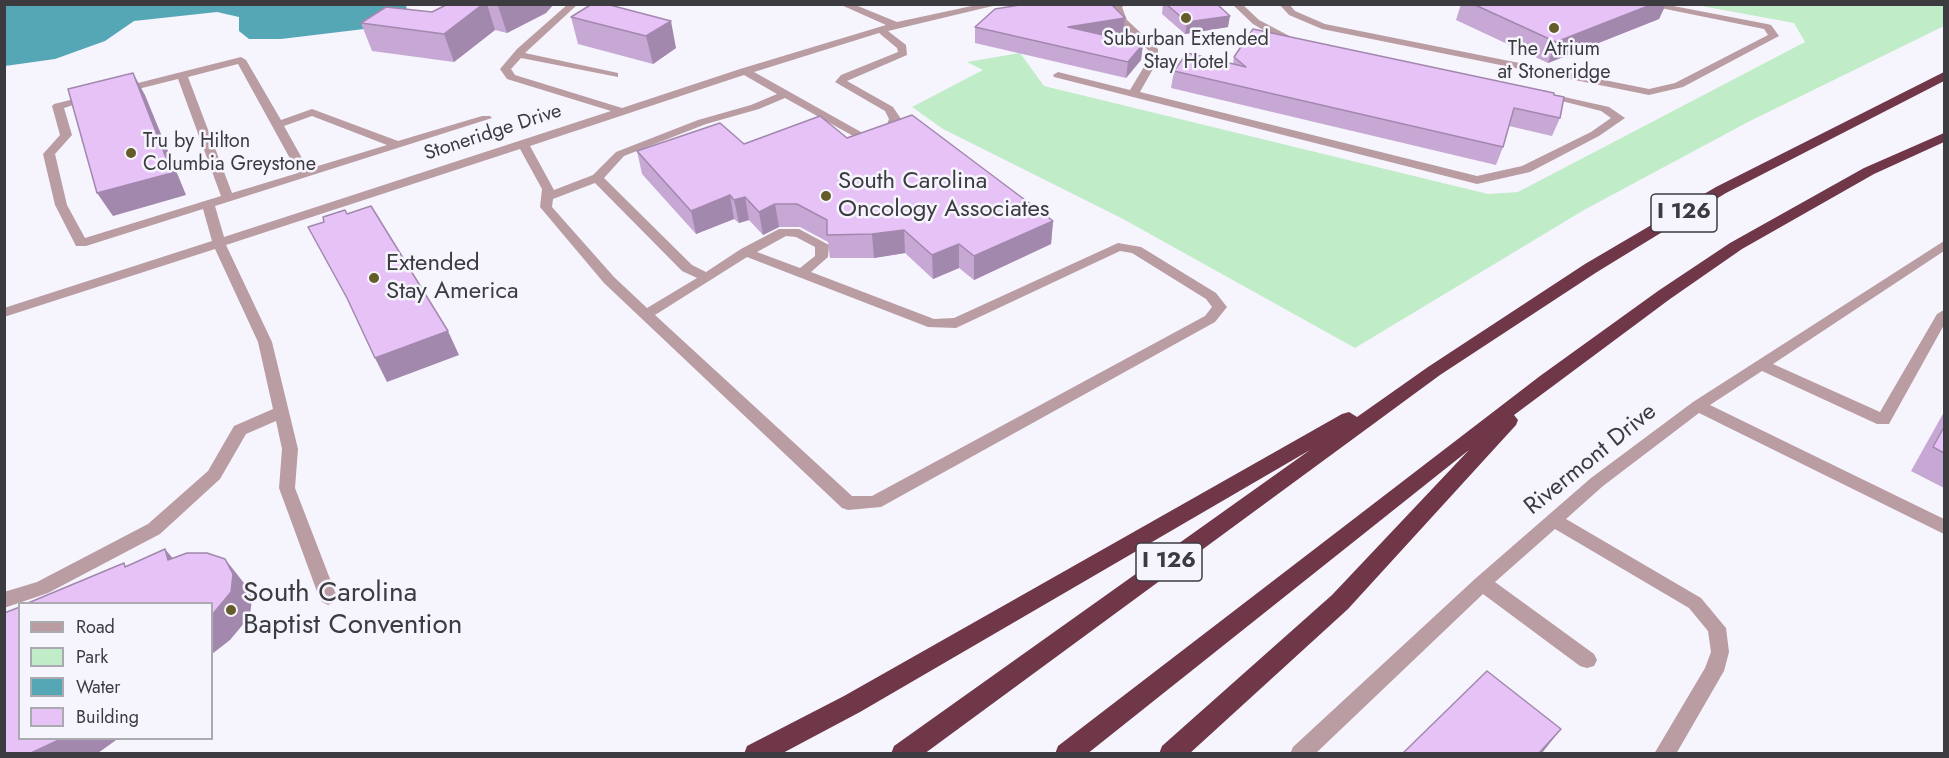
<!DOCTYPE html>
<style>
body{margin:0}
#map{position:relative;width:1949px;height:758px;overflow:hidden;background:#f6f4fd;font-family:Jost,sans-serif}
canvas{display:block}
.frame{position:absolute;inset:0;border:6px solid #3c3b40;pointer-events:none}
.legend{position:absolute;left:18px;top:602px;width:195px;height:138px;box-sizing:border-box;background:#f6f4fd;border:2px solid #acaab1;margin:0;padding:8px 10px;list-style:none;font-size:18px;color:#3c3b40}
.legend li{display:flex;align-items:center;gap:12px;height:30px}
.legend b{width:30px;border:2px solid #acaab1}
</style>
<div id="map">
<canvas width="1949" height="758"></canvas>
<div class="frame"></div>
<ul class="legend">
<li><b style="height:8px;background:#ba9ca3"></b>Road</li>
<li><b style="height:16px;background:#c1ecc8"></b>Park</li>
<li><b style="height:16px;background:#56a7b6"></b>Water</li>
<li><b style="height:16px;background:#e7c2f7"></b>Building</li>
</ul>
</div>
<script>
const context = document.querySelector('canvas').getContext('2d');
context.lineJoin = 'round';
function fillPath(path, color) {
  context.fillStyle = color;
  context.fill(path, 'evenodd');
}
function poly(rows) {
  const path = new Path2D();
  for (const r of rows) {
    path.moveTo(r[0], r[1]);
    for (let i = 2; i < r.length; i += 2) path.lineTo(r[i], r[i + 1]);
  }
  return path;
}
function strokePath(path, color, width, dash) {
  context.strokeStyle = color;
  context.lineWidth = width;
  context.lineCap = dash ? 'butt' : 'round';
  context.setLineDash(dash || []);
  context.stroke(path);
}
function write(font, color, halo, rows, align = 'center') {
  context.font = font + ' Jost,sans-serif';
  context.lineWidth = 5;
  context.setLineDash([]);
  context.textBaseline = 'middle';
  context.strokeStyle = halo;
  context.fillStyle = color;
  for (const [text, x, y, turn = 0] of rows) {
    context.save();
    context.translate(x, y);
    context.rotate((+turn || 0) * Math.PI / 180);
    context.textAlign = isNaN(turn) ? turn : align;
    if (halo) context.strokeText(text, 0, 0);
    context.fillText(text, 0, 0);
    context.restore();
  }
}
const green = poly([
 [1696,5,1944,5,1944,26,1748,122,1584,210,1355,348,1123,219,943,129,912,107,983,70,967,62,1020,53,1044,86,1488,194,1518,192,1805,42,1794,23]
]);
const water = poly([
 [406,4,407,12,364,29,281,39,249,39,239,31,239,17,217,12,134,21,105,41,55,59,5,66,4,5]
]);
const minor = poly([
 [568,4,578,4,525,53,618,73,618,77,521,58,511,69,515,75,622,108,740,69,886,25,839,4,853,4,897,22,981,4,1001,4,888,31,906,45,907,55,847,81,893,107,901,119,895,131,880,138,855,137,785,98,759,109,706,124,624,156,604,178,692,265,706,272,741,249,779,229,799,229,829,245,828,257,811,272,934,319,954,318,1118,243,1141,247,1216,293,1227,307,1215,322,881,507,848,510,842,508,604,283,540,207,542,189,520,149,226,245,272,342,298,449,295,488,337,597,334,602,328,605,322,602,319,597,279,488,282,449,276,421,246,434,220,479,160,534,48,593,4,608,4,592,37,582,148,524,208,471,234,426,273,409,258,342,215,249,4,317,4,308,212,241,203,209,86,246,76,246,55,205,43,154,60,135,52,106,54,104,90,95,95,98,64,108,72,135,55,154,67,205,85,238,221,196,178,79,122,93,118,92,118,88,241,57,246,60,281,120,312,109,398,141,482,116,490,116,492,118,215,206,224,237,611,111,507,79,500,69,517,49,568,4],
 [879,33,897,48,898,52,841,75,835,82,885,111,889,119,886,127,874,132,861,132,754,72,879,33],
 [238,64,298,173,232,193,188,77,238,64],
 [744,75,777,94,751,105,698,120,616,152,593,175,554,190,530,146,744,75],
 [312,116,387,145,308,169,284,126,312,116],
 [595,183,682,271,697,278,647,308,614,277,552,207,553,199,595,183],
 [786,236,796,237,815,247,815,256,800,268,757,252,786,236],
 [1120,251,1132,253,1206,299,1212,307,1205,316,872,496,852,496,655,315,747,257,928,327,956,328,1120,251],
 [1113,4,1127,4,1122,7,1127,20,1158,49,1158,60,1140,92,1477,176,1522,166,1591,132,1611,118,1601,111,1542,96,1542,92,1609,107,1625,118,1599,136,1530,172,1477,184,1054,77,1053,75,1058,72,1130,90,1148,60,1148,50,1120,23,1113,4],
 [1232,4,1242,4,1259,20,1299,41,1294,44,1282,41,1253,24,1232,4],
 [1279,4,1289,4,1295,11,1325,24,1649,89,1675,83,1768,35,1764,29,1641,4,1663,4,1767,24,1771,25,1779,36,1683,87,1649,95,1322,29,1289,15,1279,4],
 [1944,241,1944,251,1773,364,1880,412,1937,314,1944,310,1944,325,1889,424,1877,424,1762,371,1710,405,1944,519,1944,534,1699,413,1603,486,1566,519,1701,598,1726,628,1729,652,1724,671,1676,754,1654,754,1705,668,1711,652,1708,631,1689,608,1555,529,1495,582,1594,654,1597,660,1594,666,1587,668,1580,666,1483,594,1315,754,1290,754,1293,747,1476,578,1591,478,1693,402,1944,241]
]);
const highway = poly([
 [1944,72,1944,81,1726,193,1597,272,1440,375,924,754,891,754,894,746,1310,450,860,712,781,754,744,754,747,746,844,696,1342,414,1349,412,1357,417,1428,367,1585,264,1716,187,1944,72],
 [1944,133,1944,142,1874,174,1742,249,1670,299,1514,415,1518,420,1516,425,1348,609,1189,754,1159,754,1162,746,1332,595,1469,450,1087,754,1055,754,1058,746,1540,376,1658,291,1730,243,1864,168,1944,133]
]);
const wall = poly([
 [448,4,554,4,546,13,507,33,495,30,454,62,372,51,361,23,432,12],
 [592,4,676,48,653,64,578,44,571,17],
 [1163,4,1217,4,1228,27,1185,34,1162,14],
 [1461,4,1666,4,1659,19,1548,63,1456,20],
 [975,27,1123,34,1109,36,1143,44,1141,60,1126,78,975,43],
 [1234,57,1554,95,1560,118,1552,136,1509,126,1503,147,1496,165,1171,88,1174,71,1233,64],
 [847,138,1053,221,1051,244,974,280,959,268,933,279,905,253,874,258,830,258,828,242,800,227,779,227,763,235,749,220,739,223,734,219,696,234,642,174,637,151,744,144],
 [1944,412,1944,488,1911,471]
]);
const shadedWall = poly([
 [483,4,487,4,495,30,454,62,444,34],
 [501,4,554,4,546,13,507,33,498,6],
 [1653,4,1666,4,1659,19,1548,63,1556,42],
 [1230,16,1228,27,1185,34,1187,22],
 [1125,18,1123,34,1067,43,1068,27],
 [671,21,676,48,653,64,646,36],
 [1143,44,1141,60,1126,78,1128,62],
 [133,73,145,95,186,195,113,216,97,193],
 [730,195,734,219,696,234,691,211],
 [745,197,749,220,739,223,734,200],
 [775,204,779,227,763,235,759,212],
 [1053,221,1051,244,974,280,974,256],
 [904,230,905,253,874,258,872,234],
 [959,244,959,268,933,279,932,255],
 [448,331,459,355,387,382,375,358],
 [165,549,185,573,168,560],
 [225,559,244,583,252,598,250,616,230,640,212,654,212,615],
 [1561,729,1542,753,1539,753],
 [63,738,119,738,98,753,31,753]
]);
const building = poly([
 [448,4,483,4,444,34,361,23,386,7,432,12,448,4],
 [592,4,606,4,671,21,646,36,571,17,592,4],
 [1026,4,1111,4,1125,18,1068,27,1143,44,1128,62,975,27,995,9,1026,4],
 [1166,4,1217,4,1230,16,1187,22,1166,4],
 [1473,4,1653,4,1556,42,1473,4],
 [1253,29,1554,93,1554,95,1564,97,1560,118,1514,108,1503,147,1174,71,1187,53,1246,67,1234,57,1253,29],
 [133,73,172,173,97,193,68,89,133,73],
 [912,115,1053,221,974,256,959,244,932,255,904,230,872,234,827,235,827,220,797,204,775,204,759,212,745,197,734,200,730,195,691,211,637,151,720,123,744,144,820,116,847,138,912,115],
 [371,206,448,331,375,358,347,298,308,227,324,222,323,217,345,210,347,214,371,206],
 [1944,427,1944,453,1933,447,1944,427],
 [165,549,168,560,187,553,207,553,225,559,233,574,231,592,212,615,212,603,28,603,124,563,125,567,165,549],
 [20,607,20,738,63,738,31,753,4,753,4,613,20,607],
 [1487,671,1561,729,1539,753,1403,753,1487,671]
]);
const markers = [
 [1186,18,6,"#645c29"],
 [1554,28,6,"#645c29"],
 [131,153,6,"#645c29"],
 [826,196,6,"#645c29"],
 [374,278,6,"#645c29"],
 [231,610,6,"#645c29"]
];
const farPoinames = [
 ["Suburban Extended",1186,40],
 ["Stay Hotel",1186,63],
 ["The Atrium",1554,50],
 ["at Stoneridge",1554,73],
 ["Tru by Hilton",143,142,"left"],
 ["Columbia Greystone",143,165,"left"]
];
const farStreetnames = [
 ["Stoneridge Drive",493,133,-18]
];
const shields = [
 [1684,213,66],
 [1169,562,66]
];
const shieldNames = [
 ["I 126",1684,213],
 ["I 126",1169,562]
];
const poiNames = [
 ["South Carolina",838,182],
 ["Oncology Associates",838,210],
 ["Extended",386,264],
 ["Stay America",386,292]
];
const streetNames = [
 ["Rivermont Drive",1591,460,-39]
];
const nearPoinames = [
 ["South Carolina",243,594],
 ["Baptist Convention",243,626]
];
fillPath(green, '#c1ecc8');
fillPath(water, '#56a7b6');
fillPath(minor, '#ba9ca3');
fillPath(highway, '#703748');
fillPath(wall, '#c7a7d4');
fillPath(shadedWall, '#a288ad');
fillPath(building, '#e7c2f7');
strokePath(building, '#a288ad', 1.5);
for (const [x, y, r, color] of markers) {
  const dot = new Path2D();
  dot.arc(x, y, r, 0, 2 * Math.PI);
  context.fillStyle = color;
  context.fill(dot);
  strokePath(dot, '#f6f4fd', 2);
}
write('20px', '#3c3b40', '#f6f4fd', farPoinames);
write('20px', '#3c3b40', '#f6f4fd', farStreetnames);
for (const [x, y, w] of shields) {
  const box = new Path2D();
  box.roundRect(x - w / 2, y - 19, w, 38, 4.5);
  context.fillStyle = '#f6f4fd';
  context.fill(box);
  strokePath(box, '#3c3b40', 1.5);
}
write('bold 22px', '#3c3b40', null, shieldNames);
write('24px', '#3c3b40', '#f6f4fd', poiNames, 'left');
write('24px', '#3c3b40', '#f6f4fd', streetNames);
write('28px', '#3c3b40', '#f6f4fd', nearPoinames, 'left');
</script>
